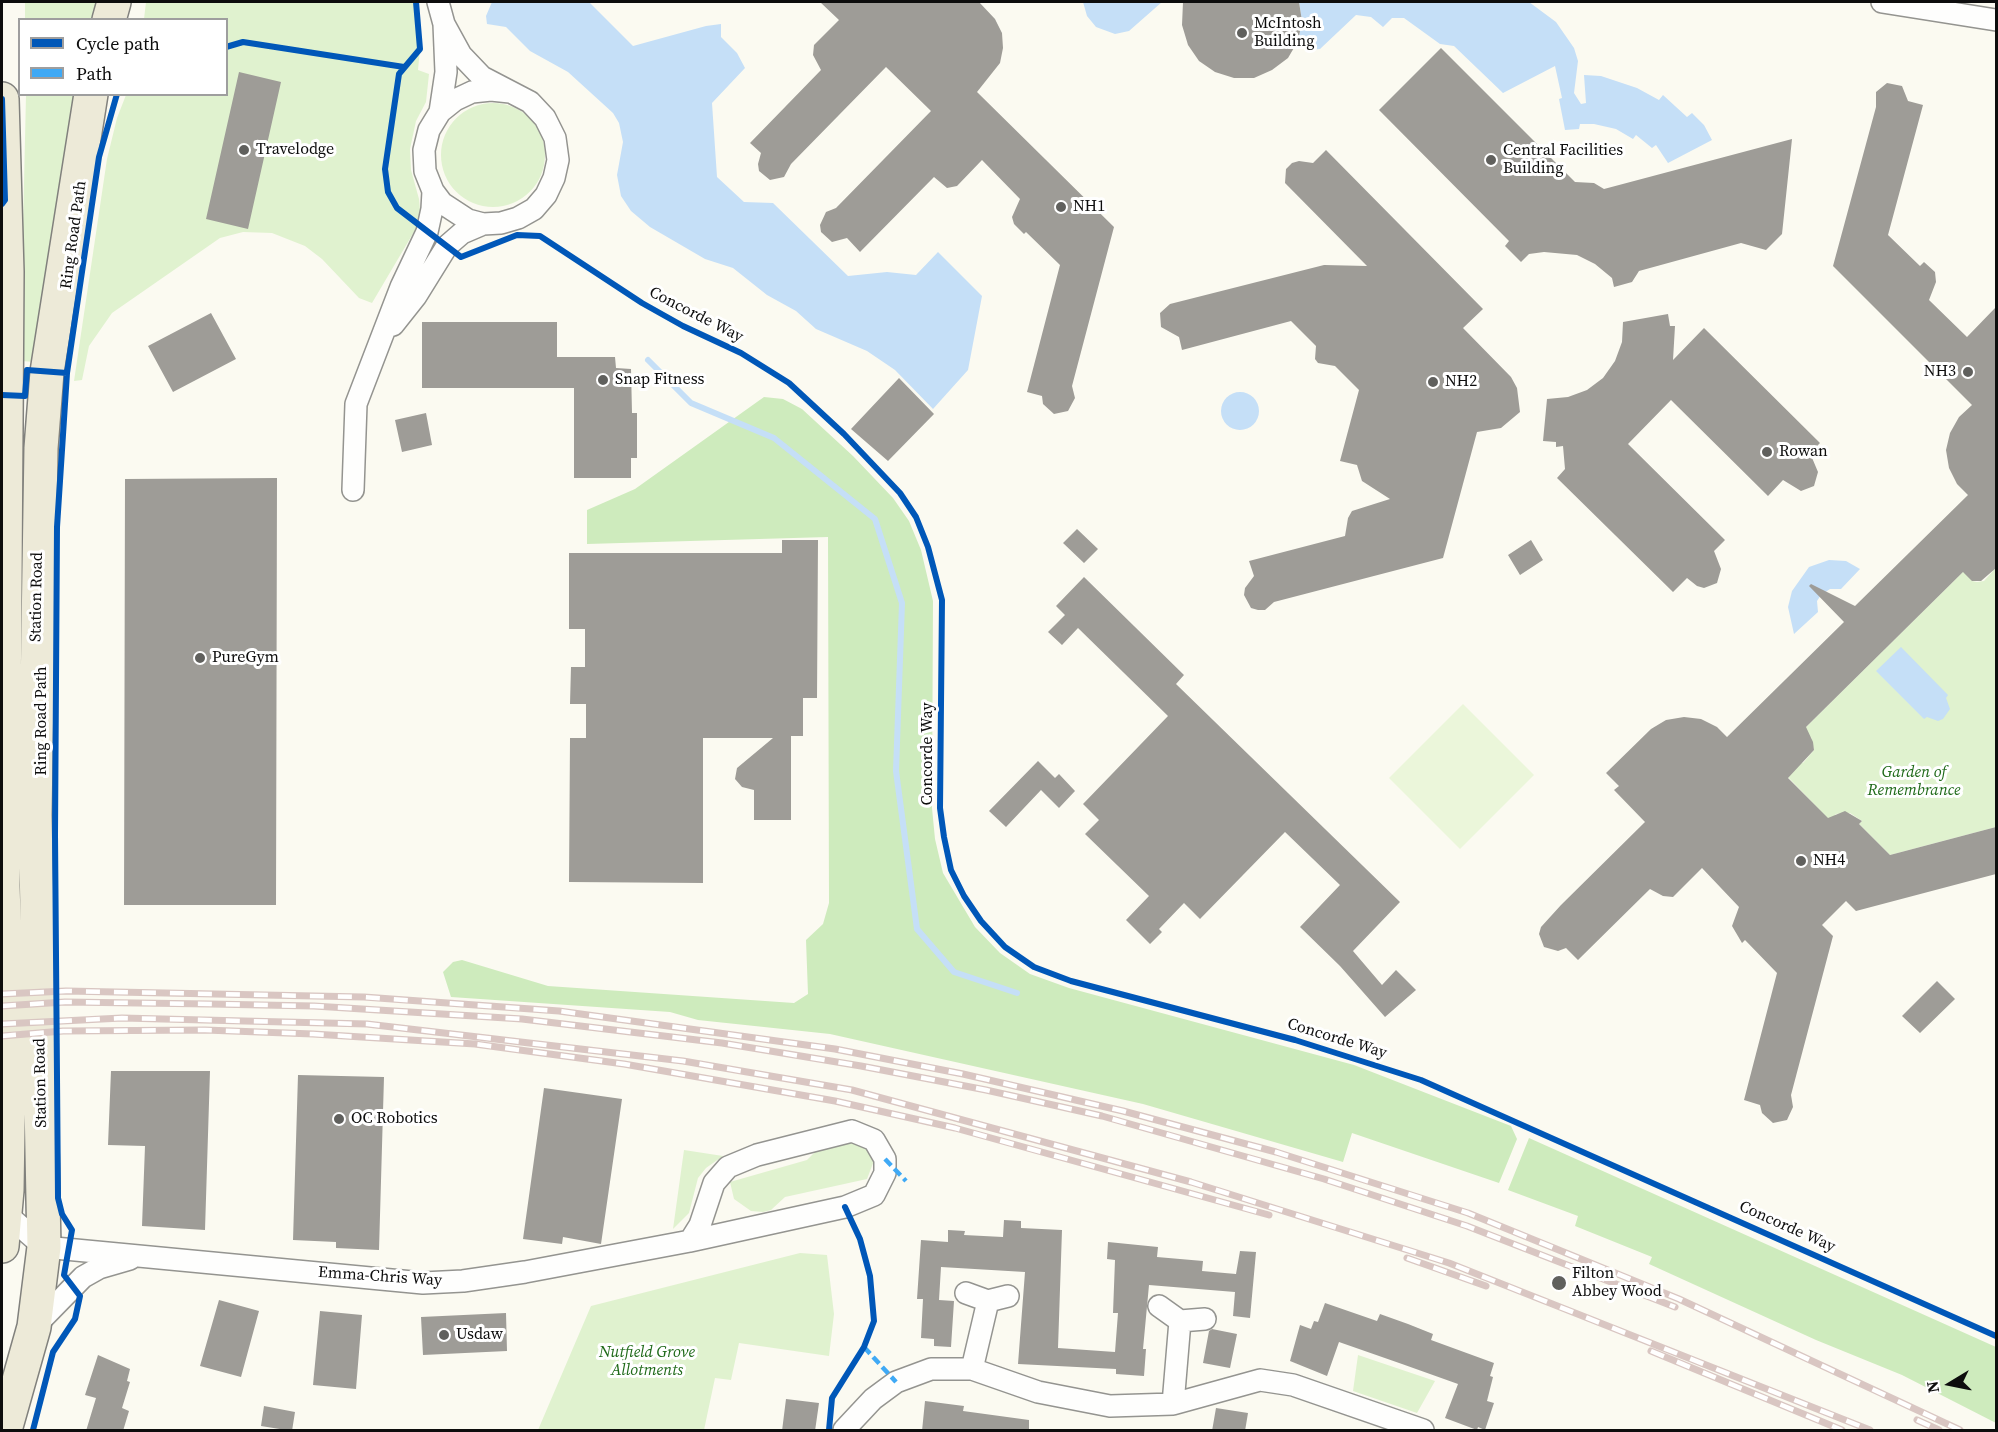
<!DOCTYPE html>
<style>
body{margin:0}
#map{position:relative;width:1998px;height:1432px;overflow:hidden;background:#fbfaf1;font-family:"Source Serif 4",serif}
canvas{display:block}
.frame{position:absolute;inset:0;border:3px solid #0d0d0d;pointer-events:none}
.legend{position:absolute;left:18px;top:18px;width:210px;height:78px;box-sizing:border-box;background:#fff;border:2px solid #9e9e9e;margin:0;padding:8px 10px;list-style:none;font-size:18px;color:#0d0d0d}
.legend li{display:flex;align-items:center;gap:12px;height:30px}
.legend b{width:30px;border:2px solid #9e9e9e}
.north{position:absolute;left:1920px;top:1354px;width:60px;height:60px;-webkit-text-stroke:4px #fff;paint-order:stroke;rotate:260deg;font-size:16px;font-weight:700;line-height:24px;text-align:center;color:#0d0d0d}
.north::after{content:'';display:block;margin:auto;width:21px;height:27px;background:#0d0d0d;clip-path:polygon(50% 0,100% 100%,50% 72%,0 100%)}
</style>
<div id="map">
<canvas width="1998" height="1432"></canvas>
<div class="frame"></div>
<ul class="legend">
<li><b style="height:8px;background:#0057b8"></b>Cycle path</li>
<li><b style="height:8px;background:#3fa9f5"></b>Path</li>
</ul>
<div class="north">N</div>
</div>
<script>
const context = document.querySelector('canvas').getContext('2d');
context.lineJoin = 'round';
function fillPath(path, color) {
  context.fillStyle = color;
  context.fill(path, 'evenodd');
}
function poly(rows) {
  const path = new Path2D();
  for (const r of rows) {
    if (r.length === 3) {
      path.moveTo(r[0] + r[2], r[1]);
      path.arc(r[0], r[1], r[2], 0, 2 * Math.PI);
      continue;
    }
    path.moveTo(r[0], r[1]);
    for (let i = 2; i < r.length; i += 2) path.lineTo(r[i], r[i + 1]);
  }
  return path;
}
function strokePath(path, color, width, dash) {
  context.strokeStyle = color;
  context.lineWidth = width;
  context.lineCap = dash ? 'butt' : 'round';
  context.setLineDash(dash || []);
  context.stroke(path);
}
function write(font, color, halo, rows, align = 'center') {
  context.font = font + ' "Source Serif 4",serif';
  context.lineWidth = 6;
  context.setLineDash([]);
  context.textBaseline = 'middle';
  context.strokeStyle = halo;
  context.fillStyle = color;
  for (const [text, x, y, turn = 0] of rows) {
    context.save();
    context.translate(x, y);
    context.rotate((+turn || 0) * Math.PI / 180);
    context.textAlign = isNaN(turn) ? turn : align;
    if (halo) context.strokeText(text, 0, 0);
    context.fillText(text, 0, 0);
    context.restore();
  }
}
const green = poly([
 [25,2,103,2,99,20,25,19],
 [146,2,414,2,420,49,418,70,429,74,426,102,416,121,410,149,411,170,419,199,421,220,372,303,359,298,322,259,305,246,272,233,243,232,220,238,112,313,89,346,82,380,74,381,107,159,117,118,126,95,226,94,226,20,144,19],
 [26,95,82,95,36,362,20,361],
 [493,155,52],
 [1996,562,1996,827,1890,855,1859,824,1862,821,1850,813,1835,814,1843,822,1837,828,1785,774,1799,760,1803,763,1814,750,1811,737,1794,739,1971,564,1972,581,1977,582,1984,581,1993,571,1991,568],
 [843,1138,863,1142,875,1158,867,1179,785,1197,771,1210,763,1212,751,1211,734,1199,730,1182,807,1160,824,1143],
 [684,1150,723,1156,706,1168,698,1178,689,1213,673,1229],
 [800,1253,827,1255,834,1314,829,1356,739,1343,731,1380,715,1378,704,1430,538,1430,591,1306],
 [1358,1355,1435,1381,1417,1413,1353,1391]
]);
const forest = poly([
 [764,397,783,399,802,409,853,456,893,498,909,521,921,550,933,601,932,808,935,839,943,873,975,927,1000,953,1030,974,1069,988,1354,1065,1511,1126,1517,1139,1499,1183,1352,1133,1343,1162,1143,1104,830,1034,698,1020,670,1012,451,997,443,972,453,962,462,960,548,986,794,1003,808,994,806,940,823,924,829,903,828,537,587,544,587,510,635,489],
 [1529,1138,1996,1347,1996,1423,1902,1375,1816,1340,1649,1264,1652,1257,1575,1226,1578,1216,1508,1190]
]);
const pitch = poly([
 [1463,704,1534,775,1460,849,1389,778]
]);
const water = poly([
 [492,2,589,2,633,46,706,26,721,24,721,37,737,53,745,68,712,103,717,177,744,202,773,203,848,276,887,272,916,275,938,252,982,296,968,370,933,409,895,370,867,351,816,329,796,311,767,295,733,268,705,259,650,227,631,211,621,196,617,175,623,142,619,123,613,113,568,72,530,51,506,27,487,24,486,16],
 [1083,2,1162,2,1129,31,1115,34,1096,27,1087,16],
 [1299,2,1529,2,1556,22,1574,48,1578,61,1574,93,1581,104,1586,103,1584,75,1601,76,1637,88,1659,100,1663,95,1687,117,1692,113,1704,125,1712,140,1668,163,1656,145,1652,148,1636,135,1633,139,1616,129,1594,124,1580,124,1579,129,1565,130,1559,99,1562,98,1555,66,1503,93,1454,46,1440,44,1404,18,1392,18,1383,27,1371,17,1356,15,1320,49,1308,50,1298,41,1302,21],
 [1240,411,19],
 [1829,560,1846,561,1860,569,1841,589,1830,589,1821,595,1817,601,1818,612,1794,634,1788,607,1792,591,1809,567],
 [1901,647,1948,695,1946,698,1950,709,1943,719,1938,721,1927,717,1924,719,1876,671]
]);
const stream = poly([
 [648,360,691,403,774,438,875,519,902,603,896,771,917,929,954,972,1017,993]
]);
const building = poly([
 [820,2,979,2,995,19,1002,33,1003,48,1000,63,977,92,1114,227,1072,386,1075,398,1068,411,1054,414,1043,404,1042,396,1027,392,1060,265,1026,232,1024,234,1014,224,1012,217,1020,199,982,160,957,186,947,188,934,177,860,252,847,238,832,242,821,232,820,225,826,212,836,208,931,111,886,67,791,164,784,177,770,180,759,171,758,164,761,153,750,143,821,70,813,55,814,45,839,20],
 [1183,2,1299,2,1302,21,1298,41,1288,58,1272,70,1254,78,1234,78,1215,72,1199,61,1188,45,1182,25],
 [1441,48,1575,182,1594,183,1604,189,1792,139,1782,234,1766,250,1741,243,1639,271,1632,282,1614,287,1612,278,1595,264,1577,255,1544,252,1529,254,1521,262,1505,246,1509,241,1379,110],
 [239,72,281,82,248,229,206,219],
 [1887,83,1902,86,1908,101,1923,105,1888,235,1920,266,1924,262,1935,272,1936,282,1929,300,1967,337,1996,307,1996,568,1981,581,1972,581,1963,572,1806,727,1813,742,1814,750,1788,778,1828,818,1845,811,1862,821,1859,824,1890,855,1996,827,1996,874,1856,911,1846,901,1822,925,1833,936,1791,1095,1793,1107,1787,1120,1773,1123,1762,1113,1760,1105,1744,1100,1777,973,1745,940,1742,943,1732,926,1739,907,1702,868,1673,897,1663,896,1650,889,1578,960,1566,948,1558,951,1544,947,1539,934,1541,927,1561,905,1645,822,1614,790,1619,786,1606,773,1651,729,1666,720,1684,717,1701,719,1717,727,1727,737,1844,622,1809,586,1811,584,1855,606,1968,495,1957,484,1949,468,1946,450,1950,433,1959,417,1972,405,1833,266,1876,107,1876,92],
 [1326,150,1483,309,1463,328,1511,377,1517,388,1520,412,1501,428,1477,432,1443,558,1274,602,1265,610,1258,610,1251,608,1244,595,1245,588,1254,576,1249,561,1345,536,1348,518,1352,511,1390,499,1362,481,1357,465,1340,461,1359,390,1335,366,1318,363,1315,359,1316,346,1291,321,1182,350,1179,337,1161,327,1160,313,1170,304,1324,265,1367,266,1285,183,1286,169,1292,163,1299,161,1313,163],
 [211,313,236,359,173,392,148,346],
 [1668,314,1670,326,1675,326,1673,360,1704,328,1820,443,1810,453,1818,472,1814,486,1801,491,1783,480,1768,496,1671,400,1628,444,1725,540,1714,551,1721,569,1717,583,1704,588,1697,586,1687,578,1673,592,1557,478,1565,469,1563,446,1556,447,1556,442,1543,441,1547,399,1568,397,1587,390,1603,378,1615,361,1622,342,1623,322],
 [422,322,557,322,557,357,615,357,616,368,631,369,632,413,637,413,637,458,631,458,631,478,574,478,574,388,422,388],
 [899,378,934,414,888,461,851,429],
 [426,413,432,445,402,452,395,420],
 [277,478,276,905,124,905,125,479],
 [1077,529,1098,549,1084,563,1063,543],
 [782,540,818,540,817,698,803,698,803,736,791,736,791,820,754,820,754,790,742,787,735,779,737,768,773,738,703,738,703,883,569,882,570,738,586,738,586,704,570,704,571,667,585,667,585,629,569,629,569,553,782,553],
 [1531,540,1543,560,1520,575,1508,555],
 [1084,577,1184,675,1176,684,1400,902,1353,951,1382,985,1396,970,1416,990,1385,1017,1340,966,1300,927,1340,885,1285,832,1200,919,1184,903,1159,929,1162,932,1150,944,1126,920,1149,896,1085,834,1099,820,1083,804,1168,716,1078,628,1062,645,1048,632,1065,615,1056,606],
 [1038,761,1055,778,1059,774,1075,791,1059,808,1041,790,1006,827,989,811],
 [1937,981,1955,999,1920,1033,1902,1016],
 [111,1071,210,1071,205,1230,142,1226,145,1146,108,1145],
 [298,1075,384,1077,379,1250,336,1248,336,1242,293,1240],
 [544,1088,622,1099,601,1244,563,1237,562,1244,523,1239],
 [1004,1220,1021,1221,1021,1228,1062,1230,1058,1348,1115,1352,1118,1313,1113,1313,1115,1260,1107,1259,1108,1242,1158,1247,1157,1257,1203,1261,1202,1271,1236,1274,1240,1251,1256,1252,1250,1318,1233,1316,1235,1292,1149,1285,1143,1349,1146,1349,1144,1376,1116,1374,1116,1369,1018,1364,1025,1272,941,1267,939,1300,954,1301,951,1347,934,1346,934,1339,921,1338,923,1299,917,1299,921,1240,948,1242,948,1230,965,1231,964,1235,1003,1237],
 [219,1300,259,1311,241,1377,200,1366],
 [1325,1303,1377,1321,1380,1314,1408,1324,1433,1334,1431,1340,1494,1363,1490,1376,1493,1377,1487,1401,1494,1403,1485,1430,1478,1427,1477,1430,1445,1418,1458,1384,1402,1364,1339,1342,1327,1376,1290,1361,1300,1325,1311,1329,1314,1321,1318,1322],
 [320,1311,362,1315,356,1389,313,1385],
 [506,1313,507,1351,423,1355,421,1317],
 [1212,1329,1237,1334,1230,1368,1203,1363,1209,1331],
 [98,1355,130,1369,127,1381,130,1382,122,1408,129,1411,123,1431,86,1431,96,1398,85,1395],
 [786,1399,819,1403,815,1431,782,1431],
 [925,1401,964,1406,963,1411,1029,1420,1029,1431,922,1431],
 [264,1406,295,1412,292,1431,261,1426],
 [1216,1408,1248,1413,1245,1431,1212,1431]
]);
const street = poly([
 [438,2,444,24,446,72,440,112],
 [1882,2,1996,20],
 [444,24,461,55,482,77,530,102,545,118,555,138,558,160,554,178,546,195,534,209,518,218,501,223,483,224,468,220,442,203,433,191,425,171,424,150,429,130,440,112,455,100,472,92,491,90,510,92],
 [393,325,416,296,447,246,462,233,483,224],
 [353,490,356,404,401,287,427,232,432,209,433,191],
 [852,1131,874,1140,885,1159,885,1173,874,1195,845,1207,690,1241,700,1225,714,1183,728,1167,757,1155,852,1131],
 [5,1213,44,1247,423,1283,463,1281,525,1272,690,1241],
 [966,1293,988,1301,1008,1296],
 [1159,1306,1180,1321,1205,1319],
 [35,1326,83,1277,99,1268,130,1259],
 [972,1369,988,1301],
 [1173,1404,1180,1321],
 [844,1430,873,1399,896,1382,931,1369,972,1369,1038,1392,1110,1406,1173,1404,1260,1380,1293,1385,1423,1430]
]);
const primary = poly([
 [109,20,114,2],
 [2,99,7,272,3,885,9,1067,7,1190,2,1246],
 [5,1430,34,1327,44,1247,35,815,41,448,47,372,91,94]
]);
const rail = poly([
 [2,994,66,991,364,997,559,1011,835,1049,963,1074,1123,1111,1276,1152,1468,1213,1679,1299,1960,1430],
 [2,1006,65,1002,210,1004,314,1006,522,1019,722,1043,861,1066,986,1090,1102,1116,1324,1179,1467,1226,1675,1307],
 [2,1024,122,1018,367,1024,683,1061,852,1090,1191,1182,1449,1263,1870,1430],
 [2,1036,63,1031,205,1030,313,1034,475,1044,624,1064,835,1101,955,1128,1269,1215],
 [1407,1258,1486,1286],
 [1651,1351,1842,1430],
 [1917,1420,1939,1430]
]);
const quiet = poly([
 [885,1159,906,1181],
 [864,1347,896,1382]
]);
const cycleway = poly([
 [416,2,420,49,399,74,385,169,388,192,397,208,461,257,517,235,540,236,642,303,683,326,741,353,789,383,844,434,900,493,916,517,928,547,942,600,940,808,944,837,951,870,964,896,981,921,1005,947,1034,967,1071,981,1295,1040,1421,1080,1996,1336],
 [226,47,243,42,404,67],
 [2,99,5,200,2,204],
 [2,395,25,396,27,370,67,373],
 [33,1430,53,1352,75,1319,80,1296,64,1275,72,1230,62,1214,58,1198,55,834,57,527,67,373,99,157,117,94],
 [829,1430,832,1398,864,1347,874,1321,870,1276,860,1239,845,1207]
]);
const markers = [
 [1242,33,6,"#60605d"],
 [244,150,6,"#60605d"],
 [1491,160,6,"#60605d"],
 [1061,207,6,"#60605d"],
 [1968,372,6,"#60605d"],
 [603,380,6,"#60605d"],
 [1433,382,6,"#60605d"],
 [1767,452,6,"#60605d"],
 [200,658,6,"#60605d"],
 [1801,861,6,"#60605d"],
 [339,1119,6,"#60605d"],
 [1559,1283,8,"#60605d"],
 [444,1335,6,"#60605d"]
];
const poiNames = [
 ["McIntosh",1254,24],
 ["Building",1254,42],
 ["Travelodge",256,150],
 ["Central Facilities",1503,151],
 ["Building",1503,169],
 ["NH1",1073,207],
 ["NH3",1956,372,"right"],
 ["Snap Fitness",615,380],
 ["NH2",1445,382],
 ["Rowan",1779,452],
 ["PureGym",212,658],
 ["NH4",1813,861],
 ["OC Robotics",351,1119],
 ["Filton",1572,1274],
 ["Abbey Wood",1572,1292],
 ["Usdaw",456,1335]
];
const streetNames = [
 ["Ring Road Path",74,235,-82],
 ["Concorde Way",696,315,27],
 ["Station Road",37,597,-89],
 ["Ring Road Path",42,721,-90],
 ["Concorde Way",928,754,-90],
 ["Concorde Way",1337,1039,17],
 ["Station Road",41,1083,-91],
 ["Concorde Way",1787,1227,24],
 ["Emma-Chris Way",380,1277,4]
];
const parkNames = [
 ["Garden of",1914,773],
 ["Remembrance",1914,791],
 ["Nutfield Grove",647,1353],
 ["Allotments",647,1371]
];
fillPath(green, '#e0f2cf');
fillPath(forest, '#ceebbd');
fillPath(pitch, '#ebf6da');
fillPath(water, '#c5dff7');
strokePath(stream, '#c5dff7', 6);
fillPath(building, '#9e9c97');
strokePath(street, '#949490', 24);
strokePath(primary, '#81817d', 36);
strokePath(street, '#fefefd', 21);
strokePath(primary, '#edead8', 33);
strokePath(rail, '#d9c6c2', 7);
strokePath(rail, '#fff', 4.5, [14]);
strokePath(quiet, '#3fa9f5', 4.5, [9, 4.5]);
strokePath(cycleway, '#0057b8', 6);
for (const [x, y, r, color] of markers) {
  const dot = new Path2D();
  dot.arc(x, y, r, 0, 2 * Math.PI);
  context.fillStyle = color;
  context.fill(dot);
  strokePath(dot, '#fff', 2);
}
write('16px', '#0d0d0d', '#fff', poiNames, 'left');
write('16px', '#0d0d0d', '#fff', streetNames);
write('italic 16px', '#1f6a19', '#fff', parkNames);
</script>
